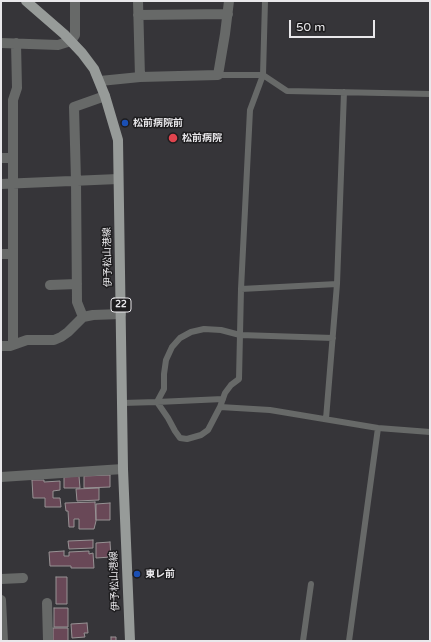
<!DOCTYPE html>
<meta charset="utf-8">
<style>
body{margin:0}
#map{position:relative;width:431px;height:642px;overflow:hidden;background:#363539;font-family:"Varela Round",sans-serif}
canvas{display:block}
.frame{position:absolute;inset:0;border:2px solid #e9e8eb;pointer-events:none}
.scale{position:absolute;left:289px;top:20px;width:86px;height:18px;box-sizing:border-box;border:2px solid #e9e8eb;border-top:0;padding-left:5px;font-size:12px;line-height:14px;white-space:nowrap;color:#e9e8eb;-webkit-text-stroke:3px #1e1d1f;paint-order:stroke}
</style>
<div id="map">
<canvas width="431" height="642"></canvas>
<div class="frame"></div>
<div class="scale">50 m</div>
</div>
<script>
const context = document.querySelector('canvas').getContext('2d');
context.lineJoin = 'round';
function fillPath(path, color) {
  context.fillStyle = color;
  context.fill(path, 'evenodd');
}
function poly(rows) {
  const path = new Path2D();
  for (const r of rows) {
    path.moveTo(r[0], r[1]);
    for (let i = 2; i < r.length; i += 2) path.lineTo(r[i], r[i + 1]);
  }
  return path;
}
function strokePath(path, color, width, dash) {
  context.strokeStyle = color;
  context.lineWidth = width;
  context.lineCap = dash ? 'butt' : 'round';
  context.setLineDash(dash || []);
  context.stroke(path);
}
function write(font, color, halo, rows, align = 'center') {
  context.font = font + ' "Varela Round","Noto Sans JP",sans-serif';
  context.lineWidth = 3;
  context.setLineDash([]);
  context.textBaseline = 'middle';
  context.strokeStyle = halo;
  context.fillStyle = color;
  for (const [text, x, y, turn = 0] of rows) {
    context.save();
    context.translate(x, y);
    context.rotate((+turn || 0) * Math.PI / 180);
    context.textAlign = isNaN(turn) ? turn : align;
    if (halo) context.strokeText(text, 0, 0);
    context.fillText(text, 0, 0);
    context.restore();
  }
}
const building = poly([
 [110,475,110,487,84,488,84,476,110,475],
 [79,476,80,488,64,488,64,477,79,476],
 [32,480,44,480,44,482,60,481,60,490,53,491,53,498,60,498,61,507,45,507,45,498,33,498,32,480],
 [99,488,99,500,77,501,76,489,99,488],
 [95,502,96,521,94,529,79,529,79,519,74,519,74,527,69,527,68,511,66,511,65,503,95,502],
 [110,503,110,520,96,520,96,504,110,503],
 [93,540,93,548,69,549,68,541,93,540],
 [110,542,111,557,96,558,96,543,110,542],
 [64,551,64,556,69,556,69,552,89,551,89,554,93,553,94,568,71,568,71,566,50,566,49,552,64,551],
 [56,577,67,577,67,604,56,604,56,577],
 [54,608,68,608,68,627,54,627,54,608],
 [87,623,88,633,84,633,85,637,72,638,71,624,87,623],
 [53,628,68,628,68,641,53,641,53,628],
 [111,637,116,637,116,641,111,641,111,637]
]);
const lane = poly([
 [265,1,263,75,250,110,241,289,239,379,231,385,225,393,220,407,270,410,378,428,430,432],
 [218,75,263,75,287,91,430,94],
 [241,289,337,284,344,92],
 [122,403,157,402,164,389,164,374,166,360,172,347,180,338,191,332,204,329,221,330,240,335,333,338],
 [220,407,208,430,201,435,187,439,180,438,175,431,168,418,157,402,223,399],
 [326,419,337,284],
 [303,641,311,584],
 [349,641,378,428]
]);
const street = poly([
 [138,1,140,77],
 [138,15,228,14],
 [1,43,58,45,71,41,75,35,75,1],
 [100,81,140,77,218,75,225,34,229,1],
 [1,158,13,158],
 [1,184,118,179],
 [1,254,13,254],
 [50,285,77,284],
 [83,317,77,302,76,181,74,107,105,96],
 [13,345,13,100,17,88,16,43],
 [1,346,10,346,27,340,54,340,61,337,68,332,83,317,93,315,121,314],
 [1,477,123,469],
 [1,579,23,578],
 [1,600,3,641],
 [47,603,48,641]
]);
const primary = poly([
 [26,1,64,34,82,53,94,69,105,96,118,140,123,469,130,641]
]);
const markers = [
 [125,123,4,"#1a4fb4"],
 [173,138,5,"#e0444e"],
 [137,574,4,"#1a4fb4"]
];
const shields = [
 [121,305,20]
];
const shieldNames = [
 ["22",121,305]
];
const poiNames = [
 ["松前病院前",133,123],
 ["松前病院",182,138],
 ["東レ前",145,574]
];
const streetNames = [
 ["伊予松山港線",108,257,-91],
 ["伊予松山港線",115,581,-92]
];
fillPath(building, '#694857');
strokePath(building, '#979294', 1);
strokePath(lane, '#676968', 6);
strokePath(street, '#676968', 10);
strokePath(primary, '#979b99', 10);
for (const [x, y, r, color] of markers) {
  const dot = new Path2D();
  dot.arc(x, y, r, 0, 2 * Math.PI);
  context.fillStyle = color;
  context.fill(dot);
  strokePath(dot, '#1e1d1f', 1.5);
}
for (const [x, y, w] of shields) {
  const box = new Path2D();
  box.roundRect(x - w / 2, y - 7, w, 14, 3);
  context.fillStyle = '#1e1d1f';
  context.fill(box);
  strokePath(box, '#e9e8eb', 1);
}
write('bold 9px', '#e9e8eb', null, shieldNames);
write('bold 10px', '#e9e8eb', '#1e1d1f', poiNames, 'left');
write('10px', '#e9e8eb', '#1e1d1f', streetNames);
</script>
